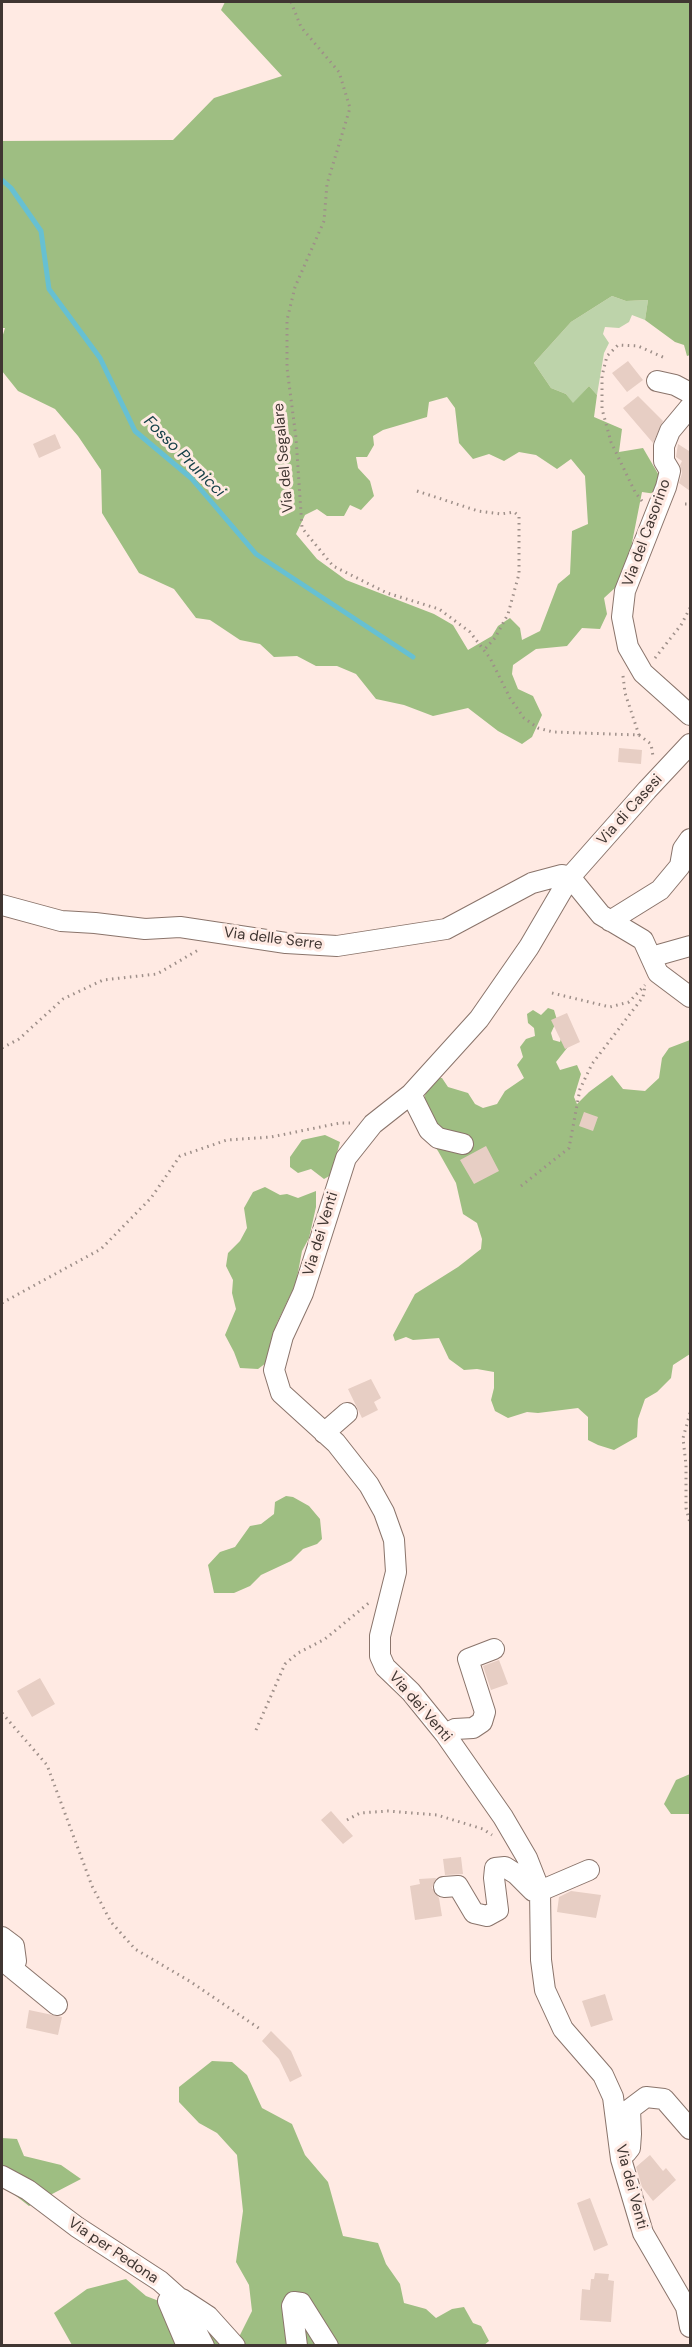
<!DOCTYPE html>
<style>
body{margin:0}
#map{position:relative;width:692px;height:2347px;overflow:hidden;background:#ffeae3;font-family:"DM Sans",sans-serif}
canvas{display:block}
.frame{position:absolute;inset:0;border:3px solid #403632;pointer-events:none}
</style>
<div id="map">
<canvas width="692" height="2347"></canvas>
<div class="frame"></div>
</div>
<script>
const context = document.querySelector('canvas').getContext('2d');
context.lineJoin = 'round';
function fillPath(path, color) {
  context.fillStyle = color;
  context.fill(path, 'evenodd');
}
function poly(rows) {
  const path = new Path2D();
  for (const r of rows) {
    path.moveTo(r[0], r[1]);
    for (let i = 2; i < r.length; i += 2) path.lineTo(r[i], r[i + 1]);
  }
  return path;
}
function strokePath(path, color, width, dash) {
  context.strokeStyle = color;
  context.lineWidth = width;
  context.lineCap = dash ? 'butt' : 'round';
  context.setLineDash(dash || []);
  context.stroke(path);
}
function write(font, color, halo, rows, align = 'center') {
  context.font = font + ' "DM Sans",sans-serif';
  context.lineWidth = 6;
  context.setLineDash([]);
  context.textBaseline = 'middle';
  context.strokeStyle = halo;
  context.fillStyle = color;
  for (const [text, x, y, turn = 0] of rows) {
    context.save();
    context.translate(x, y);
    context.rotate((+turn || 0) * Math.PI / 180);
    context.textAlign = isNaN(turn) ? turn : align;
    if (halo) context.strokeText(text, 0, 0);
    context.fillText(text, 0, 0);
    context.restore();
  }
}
const green = poly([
 [612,296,626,301,648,300,645,320,632,315,629,322,619,328,605,327,603,334,609,343,604,353,597,395,589,386,573,404,566,394,551,388,534,363,571,322]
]);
const forest = poly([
 [225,2,690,2,690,355,687,356,684,345,675,342,645,320,648,300,626,301,612,296,571,322,534,363,551,388,566,394,573,403,589,386,597,395,594,417,622,429,619,452,643,448,664,484,656,494,642,492,628,563,616,587,604,598,607,614,600,629,582,628,567,646,536,649,513,665,512,674,518,689,533,696,542,715,532,737,522,744,498,731,468,708,433,716,404,705,376,699,356,674,337,666,316,666,297,656,274,657,260,644,240,640,210,620,196,618,174,589,139,573,102,513,101,470,78,436,55,409,18,391,2,371,2,338,5,328,2,328,2,141,173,140,214,98,282,76,221,10],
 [447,397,455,408,459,443,473,459,489,454,504,461,519,452,536,455,557,469,571,459,585,476,588,524,572,531,570,574,558,584,540,631,522,640,520,628,510,618,498,626,492,636,468,650,453,625,434,614,346,580,317,559,296,534,305,515,317,509,327,516,344,516,350,505,361,510,374,496,370,481,358,468,356,457,367,457,374,445,373,436,383,430,427,417,429,402],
 [548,1008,554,1010,557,1020,551,1033,553,1040,560,1042,562,1035,571,1043,556,1062,560,1070,577,1065,581,1074,574,1097,577,1104,589,1092,612,1075,623,1089,645,1091,659,1078,662,1058,669,1048,690,1040,690,1354,673,1365,671,1378,657,1392,645,1399,638,1419,637,1437,614,1450,598,1445,588,1440,588,1417,578,1408,538,1413,527,1412,508,1418,495,1411,491,1400,494,1388,494,1372,477,1369,464,1370,449,1359,439,1338,413,1340,406,1337,395,1341,393,1335,415,1294,458,1267,481,1249,482,1239,477,1223,463,1214,456,1183,438,1151,419,1125,426,1091,432,1078,442,1078,448,1087,468,1093,475,1104,483,1108,497,1104,505,1091,524,1078,517,1065,523,1057,520,1047,526,1039,535,1036,534,1028,528,1023,527,1014,533,1010,541,1015],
 [325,1135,340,1142,331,1175,324,1179,311,1169,298,1173,290,1167,290,1157,302,1140],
 [265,1187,280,1195,287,1194,298,1198,316,1191,316,1207,309,1238,302,1251,296,1283,277,1323,266,1363,258,1369,240,1368,234,1352,225,1335,236,1309,232,1293,233,1280,226,1266,228,1253,240,1241,247,1228,244,1208,253,1192],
 [286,1496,293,1497,309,1506,320,1519,322,1539,317,1544,303,1549,291,1561,261,1575,250,1586,234,1593,214,1593,208,1565,220,1552,235,1547,250,1526,261,1524,274,1514,275,1502],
 [690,1774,690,1814,671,1814,664,1804,676,1780],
 [212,2061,232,2062,247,2075,262,2108,292,2124,305,2155,328,2182,343,2236,378,2243,386,2264,400,2284,404,2303,426,2309,436,2318,452,2309,464,2307,473,2323,481,2326,489,2341,483,2346,235,2345,252,2311,249,2285,236,2262,243,2211,237,2155,217,2133,199,2123,179,2102,179,2087],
 [2,2138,17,2139,24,2156,61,2165,81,2179,29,2206,2,2185],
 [126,2279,146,2296,200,2317,219,2345,72,2345,54,2313,87,2289]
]);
const stream = poly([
 [2,180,11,188,41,231,49,289,100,358,135,431,191,478,256,554,413,657]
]);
const building = poly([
 [628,361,643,380,627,392,612,373],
 [638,396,663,421,653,443,623,408],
 [55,434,61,448,39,458,33,444],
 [678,444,689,451,690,449,690,491,679,483,682,473,680,465,682,461,676,457],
 [619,748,642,750,641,764,618,762],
 [567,1013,580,1042,565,1049,551,1020],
 [584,1112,598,1117,593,1131,579,1126],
 [486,1146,499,1171,474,1184,460,1160],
 [371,1379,381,1398,374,1402,378,1410,362,1418,348,1389],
 [499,1660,508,1684,491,1690,483,1666],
 [40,1678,55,1704,32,1717,17,1691],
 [331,1811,353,1836,343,1844,321,1820],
 [461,1857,463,1874,445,1875,443,1859],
 [436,1878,432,1888,439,1898,442,1916,415,1920,410,1886,420,1884,419,1879],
 [571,1891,601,1895,596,1918,557,1912,559,1897],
 [605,1994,613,2020,591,2027,582,2001],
 [29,2010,62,2017,58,2035,26,2028],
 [271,2031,291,2051,302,2076,290,2082,279,2059,262,2041],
 [650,2155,663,2171,666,2168,676,2180,653,2201,642,2187,636,2167],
 [590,2198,608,2245,594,2251,577,2203],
 [595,2273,609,2274,608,2280,614,2281,611,2322,580,2320,582,2289,590,2290,591,2279,594,2279]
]);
const path = poly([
 [291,2,301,27,339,72,350,108,327,184,324,221,295,287,287,320,287,368,296,438,302,528,333,566,387,593,439,609,470,632,490,658,510,698,524,718,538,728,553,732,639,735,651,744,653,756],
 [417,491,478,511,501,514,514,512,519,516,519,574,508,614,495,638,484,650],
 [642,501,635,492,611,442,602,409,602,376,607,356,618,345,638,346,665,358],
 [685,504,690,504],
 [655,658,681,625,690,608],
 [623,676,625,693,639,735],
 [552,993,610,1007,629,1002,645,985],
 [2,1048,19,1039,63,999,103,980,157,974,200,949],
 [521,1186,569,1148,580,1089,592,1064,643,997,645,986],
 [2,1303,101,1249,151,1198,180,1156,227,1140,271,1137,340,1123,350,1123],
 [690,1413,683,1438,686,1465,686,1508,690,1523],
 [2,1713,47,1765,92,1886,111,1922,135,1949,191,1982,260,2029],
 [256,1730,285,1664,298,1653,325,1639,370,1602],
 [347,1820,360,1813,388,1811,437,1815,483,1829,492,1835]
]);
const minor = poly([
 [657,381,675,385,690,393],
 [690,407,670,431,664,446,664,461,670,471,666,487,625,591,622,617,628,647,643,673,690,715],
 [690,744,647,790,570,877,529,947,479,1019,411,1094,373,1124,346,1158,303,1293,283,1336,274,1370,281,1393,336,1443,369,1485,384,1512,394,1540,396,1572,380,1636,380,1656,385,1667,411,1692,445,1734,503,1817,527,1858,540,1891,541,1960,545,1990,563,2029,603,2075,613,2097,621,2159,643,2233,686,2307,690,2327],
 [570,877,601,915,643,940,658,973,690,997],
 [2,905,61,921,95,923,145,929,180,927,286,943,337,946,446,929,532,883,562,875,570,877],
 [610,921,660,890,680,866,683,849,690,839],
 [651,957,690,946],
 [411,1094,429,1130,438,1138,463,1144],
 [324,1433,347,1413],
 [445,1734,455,1729,473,1728,482,1722,485,1712,468,1659,494,1649],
 [444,1887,458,1886,474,1913,487,1916,498,1910,494,1878,495,1868,505,1867,516,1874,533,1891,540,1891,589,1870],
 [2,1937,14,1946,16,1961,13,1969],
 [2,1960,57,2005],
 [626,2153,630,2148,631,2134,630,2109,646,2097,664,2099,690,2129],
 [2,2176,28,2190,77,2227,160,2281,179,2298,204,2346],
 [182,2299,208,2316,235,2346],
 [168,2301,187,2346],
 [297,2346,292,2306,294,2302,301,2303,328,2346]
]);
const streetNames = [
 ["Via del Segalare",284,458,-95],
 ["Via del Casorino",647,533,-70],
 ["Via di Casesi",630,810,-48],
 ["Via delle Serre",273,939,7],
 ["Via dei Venti",321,1234,-73],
 ["Via dei Venti",420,1707,49],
 ["Via dei Venti",631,2187,75],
 ["Via per Pedona",113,2251,34]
];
const waterNames = [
 ["Fosso Prunicci",184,457,45]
];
fillPath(green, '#bdd3aa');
fillPath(forest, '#9ebe82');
strokePath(stream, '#67c0d2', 5);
fillPath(building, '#e7cec4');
strokePath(minor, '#8a746b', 22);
strokePath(path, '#9e8f89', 3, [1.5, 4.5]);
strokePath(minor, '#fff', 20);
write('15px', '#403632', '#ffeae3', streetNames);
write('italic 16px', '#174149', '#ffeae3', waterNames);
</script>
